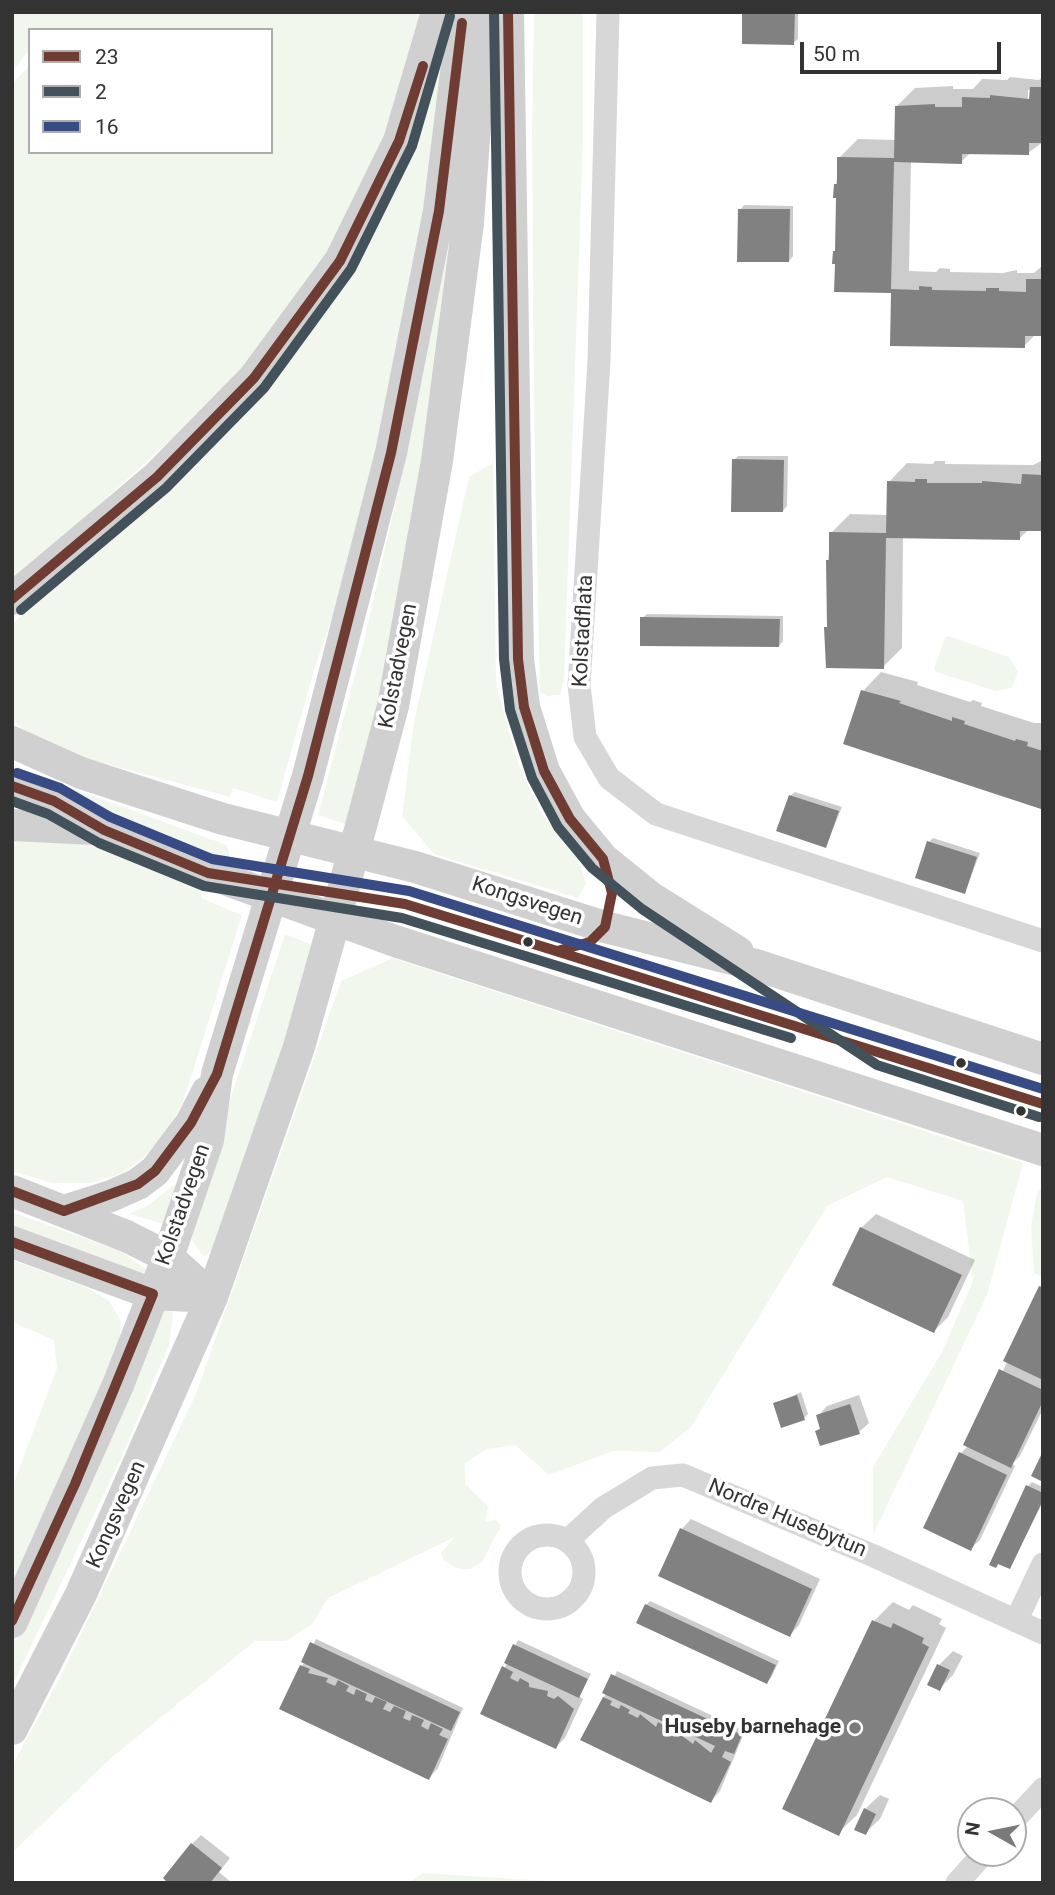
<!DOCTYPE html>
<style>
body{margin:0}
#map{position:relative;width:1055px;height:1895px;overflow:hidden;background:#fff;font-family:Roboto,sans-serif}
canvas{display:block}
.frame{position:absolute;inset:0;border:14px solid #333;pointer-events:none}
.legend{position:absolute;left:28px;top:28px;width:245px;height:126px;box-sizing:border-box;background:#fff;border:2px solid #adadad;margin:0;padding:9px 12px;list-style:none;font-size:21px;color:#333}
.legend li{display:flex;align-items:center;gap:14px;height:35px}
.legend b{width:35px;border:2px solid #adadad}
.north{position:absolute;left:957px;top:1797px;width:70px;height:70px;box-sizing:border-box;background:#fff;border:2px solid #adadad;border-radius:50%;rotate:279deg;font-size:19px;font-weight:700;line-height:28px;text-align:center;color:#333}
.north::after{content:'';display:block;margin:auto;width:24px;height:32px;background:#7a7a7a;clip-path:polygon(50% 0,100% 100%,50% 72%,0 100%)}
.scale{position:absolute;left:800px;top:42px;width:201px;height:32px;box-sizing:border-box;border:4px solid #333;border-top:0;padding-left:9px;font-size:21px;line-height:24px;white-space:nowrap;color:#333;-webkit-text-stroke:5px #fff;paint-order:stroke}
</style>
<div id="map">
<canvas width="1055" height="1895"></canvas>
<div class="frame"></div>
<ul class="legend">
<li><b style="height:9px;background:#6e3c32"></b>23</li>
<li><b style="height:9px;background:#43525a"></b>2</li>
<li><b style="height:9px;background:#394b85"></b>16</li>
</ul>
<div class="north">N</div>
<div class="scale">50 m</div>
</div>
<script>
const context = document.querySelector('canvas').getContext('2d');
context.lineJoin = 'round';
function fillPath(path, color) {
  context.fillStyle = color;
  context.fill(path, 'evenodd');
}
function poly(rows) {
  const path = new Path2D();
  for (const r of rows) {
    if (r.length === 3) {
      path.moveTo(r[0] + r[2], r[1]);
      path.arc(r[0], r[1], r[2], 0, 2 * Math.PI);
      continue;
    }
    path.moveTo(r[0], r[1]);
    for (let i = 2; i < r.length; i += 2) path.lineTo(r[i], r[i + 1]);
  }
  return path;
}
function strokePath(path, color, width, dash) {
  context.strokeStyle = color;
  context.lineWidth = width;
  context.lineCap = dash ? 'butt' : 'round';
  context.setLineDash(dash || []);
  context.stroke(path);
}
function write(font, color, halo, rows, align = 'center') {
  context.font = font + ' Roboto,sans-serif';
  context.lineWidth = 7;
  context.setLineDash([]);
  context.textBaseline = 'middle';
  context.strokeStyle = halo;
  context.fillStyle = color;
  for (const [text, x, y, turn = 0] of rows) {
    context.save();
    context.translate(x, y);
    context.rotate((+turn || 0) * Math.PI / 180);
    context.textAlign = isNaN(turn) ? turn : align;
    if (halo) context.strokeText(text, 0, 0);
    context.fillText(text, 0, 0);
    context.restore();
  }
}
const green = poly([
 [12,12,426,12,397,111,319,270,267,341,206,408,12,583,12,84,30,65,30,152,271,152,271,30,30,30,30,49,12,72],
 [534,12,583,12,583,140,564,680,560,695,547,696,540,692,534,415,532,133],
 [445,43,429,187,390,405,338,602,314,670,277,802,233,788,230,797,114,766,74,755,33,737,12,720,12,624,193,464,288,362,328,307,391,195,415,142],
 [451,213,457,215,406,575,351,826,318,815,363,645,397,496],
 [493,463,496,683,518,763,541,813,575,849,586,883,578,898,434,854,402,816,414,722,469,477],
 [948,636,1009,657,1018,672,1012,688,996,691,936,672,934,668,945,638],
 [12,763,33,774,227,845,230,859,224,860,12,773],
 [12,834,54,836,91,845,203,887,201,898,242,915,183,1102,163,1138,143,1158,123,1173,91,1183,52,1183,12,1171],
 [285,934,319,948,220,1242,204,1257,186,1233],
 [393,958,1023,1163,987,1295,873,1535,873,1467,942,1352,973,1281,963,1201,887,1177,827,1206,691,1427,660,1452,613,1451,549,1475,515,1445,487,1449,465,1463,465,1484,488,1506,485,1522,496,1520,501,1526,482,1562,470,1569,460,1569,444,1561,441,1553,455,1537,328,1598,312,1624,286,1641,255,1641,111,1758,12,1853,12,1766,60,1678,196,1394,341,981],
 [182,1179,171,1226,129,1214,147,1206],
 [1043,1187,1043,1277,1034,1273,1031,1226,1037,1193],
 [12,1212,120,1251,148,1270,147,1273,127,1270,12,1227],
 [12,1260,86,1287,109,1301,121,1321,120,1342,12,1596,12,1488,57,1368,54,1340,12,1322],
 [160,1298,171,1303,173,1317,169,1345,121,1458,12,1686,12,1644],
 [423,1873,578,1883,409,1883]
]);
const shadow = poly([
 [744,12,798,12,798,39,793,43],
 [1043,76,1043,142,1028,153,971,152,961,162,911,161,909,271,936,272,940,268,950,269,950,272,1003,273,1017,270,1017,273,1034,273,1043,265,1043,334,1036,334,1024,346,893,292,837,249,838,196,835,196,839,158,858,139,896,140,896,107,915,88,953,86,953,89,973,89,982,79,1007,80,1010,77,1039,80],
 [1028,90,1031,90,1027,137],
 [744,205,793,206,793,256,789,261,740,210],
 [738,456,788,456,787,506,783,511,734,460],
 [1043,460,1043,530,1029,529,1019,539,903,537,902,648,883,667,828,561,831,533,850,514,888,515,889,482,907,463,933,464,935,461,945,461,945,464,1033,465],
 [647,614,783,616,783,641,779,646,642,618],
 [881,672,918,682,917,685,970,702,973,700,982,703,981,706,1034,723,1043,723,1043,805,1040,807,863,691],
 [795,792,842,807,826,846,790,796],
 [933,838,980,853,965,892,929,842],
 [876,1214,975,1260,948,1317,934,1331,861,1228],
 [1043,1284,1043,1409,1020,1456,1012,1464,1015,1466,980,1540,970,1549,961,1453,969,1445],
 [801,1392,808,1414,804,1418,775,1404],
 [859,1395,869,1423,859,1432,821,1444,817,1431,821,1427,818,1416,827,1406],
 [1032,1482,1043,1487,1043,1502,1010,1567,1028,1486],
 [691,1519,820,1579,799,1625,790,1635,660,1575,682,1529],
 [650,1601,779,1661,771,1678,767,1682,646,1605],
 [893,1602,909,1610,913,1605,942,1619,939,1624,946,1628,857,1815,838,1833,874,1621],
 [316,1639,463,1708,438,1768,429,1778,281,1708],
 [518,1640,591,1674,579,1696,583,1699,565,1738,556,1747,483,1713],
 [953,1651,963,1656,953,1675,939,1689,939,1665],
 [617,1671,745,1731,720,1791,711,1801,583,1739],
 [880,1795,889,1799,880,1819,865,1833,865,1809],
 [201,1835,230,1858,219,1872,232,1883,171,1883,192,1844]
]);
const building = poly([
 [742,12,795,12,794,45,742,44],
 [1030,87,1043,87,1043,143,1029,143,1029,155,962,154,962,164,894,162,891,289,919,290,919,286,932,287,932,290,986,291,986,288,999,288,999,291,1026,292,1026,279,1043,279,1043,336,1025,336,1025,348,890,346,891,293,834,292,835,264,832,264,833,251,835,251,836,198,833,198,834,184,837,184,837,157,894,158,895,106,935,104,935,107,962,107,962,97,990,98,990,95,1029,99],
 [738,209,790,209,789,262,737,262],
 [732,459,784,460,783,512,731,512],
 [1022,474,1043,475,1043,531,1020,531,1020,540,886,538,884,669,826,668,824,627,827,627,826,560,829,560,829,532,886,533,887,481,915,482,915,479,927,479,927,483,982,483,982,481,1021,484],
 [640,617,780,619,779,647,640,646],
 [861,690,901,701,899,703,952,721,952,717,965,721,964,724,1015,741,1016,739,1028,742,1027,746,1043,751,1041,809,843,744],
 [789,795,839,811,826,848,776,831],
 [927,841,977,857,965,894,915,878],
 [860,1227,962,1275,934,1333,832,1285],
 [1039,1286,1043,1287,1043,1380,1003,1361],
 [999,1369,1043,1390,1043,1401,1011,1468,963,1445],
 [797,1395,805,1420,781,1428,773,1403],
 [850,1404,860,1434,820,1446,815,1431,820,1429,816,1415],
 [1043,1451,1043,1482,1031,1476],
 [959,1452,1007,1475,971,1551,923,1528],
 [1026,1485,1043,1493,1043,1500,1010,1569,998,1564,996,1568,989,1565],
 [680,1528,812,1589,790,1637,658,1576],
 [645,1604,776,1665,767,1684,636,1623],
 [872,1620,891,1628,893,1623,924,1638,922,1643,929,1647,839,1836,782,1809],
 [310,1642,460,1712,451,1731,301,1662],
 [513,1644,588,1679,579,1698,504,1663],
 [937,1664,950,1670,940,1691,927,1685],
 [300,1665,310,1669,308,1673,328,1678,326,1682,335,1686,338,1680,349,1686,346,1691,354,1695,356,1689,367,1694,365,1700,372,1703,375,1697,387,1702,383,1709,390,1712,394,1706,406,1711,403,1718,410,1721,412,1715,424,1720,421,1726,428,1730,431,1723,443,1729,439,1735,448,1739,429,1780,279,1709],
 [502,1666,513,1672,510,1678,518,1682,520,1678,529,1683,529,1687,548,1691,547,1696,554,1699,558,1696,574,1709,556,1749,480,1714],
 [611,1674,742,1735,734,1754,725,1751,722,1757,731,1762,711,1803,580,1740,603,1697,612,1701,610,1705,619,1709,621,1705,630,1710,628,1713,638,1718,640,1714,656,1727,658,1722,667,1727,665,1731,675,1735,677,1732,693,1744,695,1740,711,1753,715,1746,602,1693],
 [864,1808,876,1814,866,1835,854,1830],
 [191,1843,222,1868,210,1883,168,1883,163,1878]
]);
const street = poly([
 [608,12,599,361,579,685,585,737,609,778,656,814,1043,941],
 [547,1572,37],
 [567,1541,603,1508,652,1478,683,1475,874,1556,1043,1633],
 [1016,1621,1043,1564],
 [1013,1821,1043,1789],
 [957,1883,984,1853]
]);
const secondary = poly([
 [508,12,518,659,524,707,544,771,570,819,603,859,650,897,738,952],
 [12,599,157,477,254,378,340,261,399,141,437,12],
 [12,742,81,773,223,819,415,867,605,927,756,965,1043,1059],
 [12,786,54,801,104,830,208,873,395,941,1043,1150],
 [12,825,95,829],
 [12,1191,126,1236,168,1257,212,1297],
 [64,1211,111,1196,138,1184,155,1171,191,1123,207,1092],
 [12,1242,153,1294,212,1297],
 [12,1622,118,1385,168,1257,208,1140,217,1074,308,776,391,453,439,211,462,24],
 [12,1729,81,1594,212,1297,299,1047,361,826,393,706,437,461,468,223,483,12]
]);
const bus1 = poly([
 [12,599,157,477,254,378,340,261,399,141,423,66],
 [12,786,54,801,104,830,208,873,405,904,557,951,590,942,605,927,612,893,603,859,570,819,544,771,524,707,518,659,508,12],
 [524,941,1043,1104],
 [12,1191,64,1211,138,1184,155,1171,191,1123,217,1074,308,776,391,453,439,211,462,23],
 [12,1242,153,1294,75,1484,12,1621]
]);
const bus2 = poly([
 [494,12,504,659,510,710,532,778,558,827,592,868,642,909,877,1065,1039,1117],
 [21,610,166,488,264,388,351,269,412,146,450,16],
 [12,801,48,814,99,843,204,886,402,918,791,1038]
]);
const bus3 = poly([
 [17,773,60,788,110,817,212,859,409,891,1043,1089]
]);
const markers = [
 [528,942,6,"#333"],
 [961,1063,6,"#333"],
 [1021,1111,6,"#333"],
 [855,1728,7,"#7a7a7a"]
];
const streetNames = [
 ["Kolstadflata",584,631,-87],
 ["Kolstadvegen",399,666,-79],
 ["Kongsvegen",527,902,18],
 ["Kolstadvegen",184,1205,-71],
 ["Kongsvegen",117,1515,-66],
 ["Nordre Husebytun",787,1519,23]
];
const poiNames = [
 ["Huseby barnehage",841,1728]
];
fillPath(green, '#f2f7ee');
fillPath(shadow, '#0003');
fillPath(building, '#818181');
strokePath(street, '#d7d7d7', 23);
strokePath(secondary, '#d0d0d0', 32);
strokePath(bus1, '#6e3c32', 10);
strokePath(bus2, '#43525a', 10);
strokePath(bus3, '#394b85', 10);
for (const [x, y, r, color] of markers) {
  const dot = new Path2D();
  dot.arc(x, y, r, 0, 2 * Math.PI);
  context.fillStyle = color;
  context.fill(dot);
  strokePath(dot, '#fff', 2.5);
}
write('21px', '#333', '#fff', streetNames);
write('bold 21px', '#333', '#fff', poiNames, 'right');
</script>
